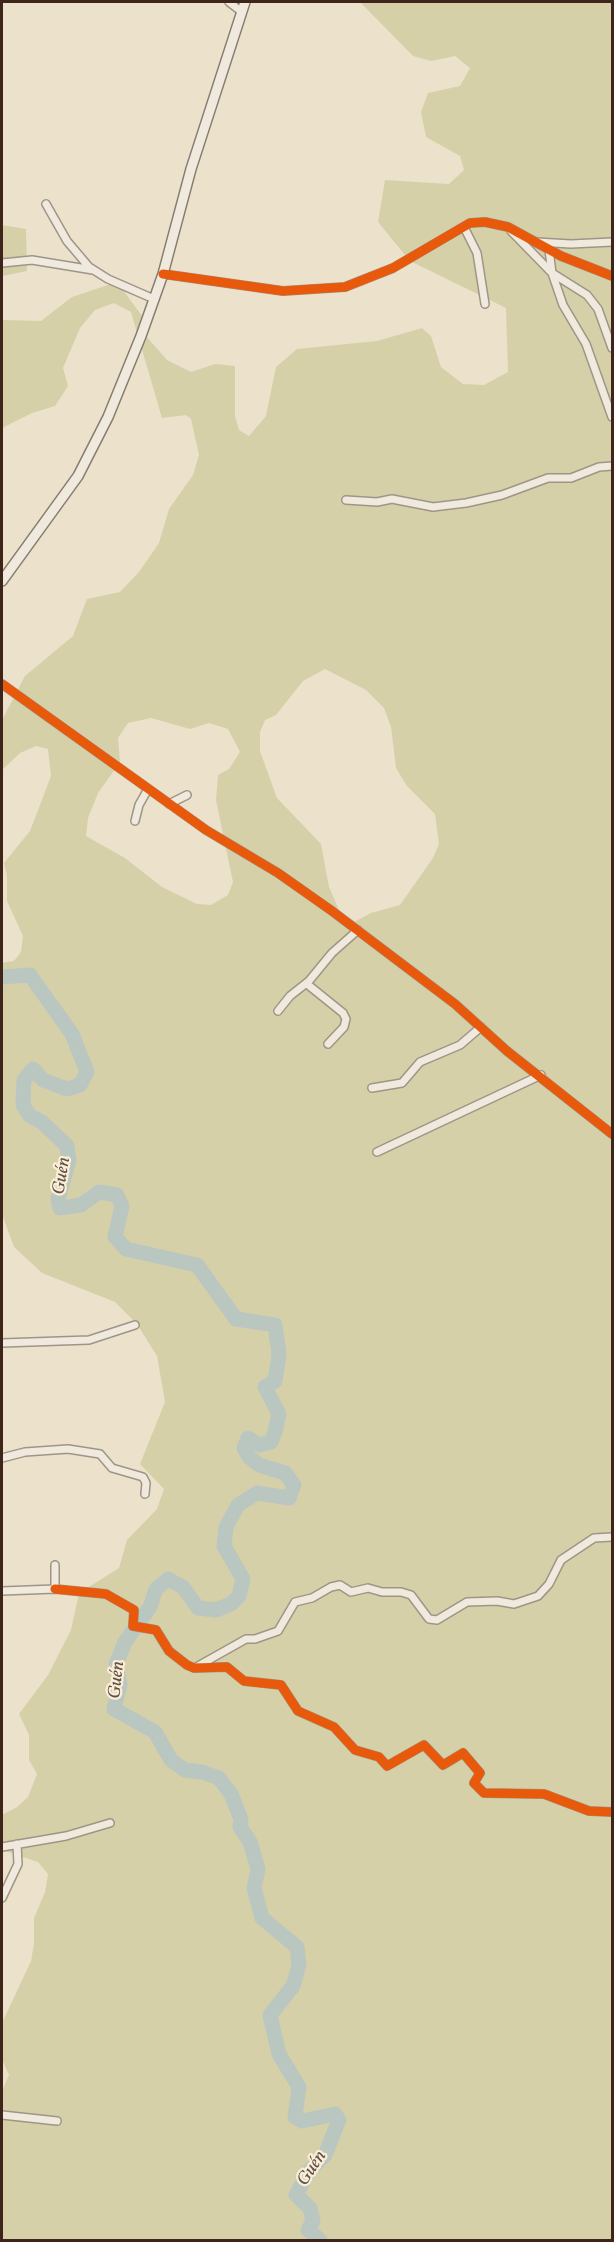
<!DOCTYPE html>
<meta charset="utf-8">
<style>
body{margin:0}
#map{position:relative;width:614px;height:2242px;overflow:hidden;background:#ece1cb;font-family:Vollkorn,serif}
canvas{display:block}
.frame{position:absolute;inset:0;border:3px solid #3f2419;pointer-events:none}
</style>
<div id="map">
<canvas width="614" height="2242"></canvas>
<div class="frame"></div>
</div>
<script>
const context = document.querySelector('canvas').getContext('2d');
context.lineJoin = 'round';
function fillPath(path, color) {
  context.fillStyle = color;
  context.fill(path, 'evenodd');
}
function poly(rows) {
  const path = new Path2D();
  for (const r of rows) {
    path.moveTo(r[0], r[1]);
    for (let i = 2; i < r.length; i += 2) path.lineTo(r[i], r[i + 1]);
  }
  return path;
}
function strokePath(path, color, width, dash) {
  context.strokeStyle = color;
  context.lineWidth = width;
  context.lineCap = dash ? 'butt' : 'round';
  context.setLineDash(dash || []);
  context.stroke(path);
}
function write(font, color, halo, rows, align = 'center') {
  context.font = font + ' Vollkorn,serif';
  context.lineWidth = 4.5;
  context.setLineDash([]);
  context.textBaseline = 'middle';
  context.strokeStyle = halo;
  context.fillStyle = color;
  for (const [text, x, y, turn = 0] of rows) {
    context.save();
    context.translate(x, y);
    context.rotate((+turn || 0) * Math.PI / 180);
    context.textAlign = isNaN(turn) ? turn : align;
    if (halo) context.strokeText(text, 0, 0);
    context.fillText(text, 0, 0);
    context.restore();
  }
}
const green = poly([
 [360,2,612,2,612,2240,2,2240,2,2091,9,2075,2,2059,2,2023,31,1961,34,1943,34,1918,45,1892,48,1874,38,1862,2,1850,2,1815,17,1807,28,1797,37,1774,29,1760,29,1735,19,1714,48,1675,71,1630,79,1593,119,1568,127,1540,157,1509,164,1489,140,1464,165,1402,157,1356,137,1324,115,1302,42,1273,14,1247,2,1214,2,963,14,961,21,952,23,936,7,901,7,875,4,863,30,831,51,776,48,749,36,746,20,753,2,770,2,720,25,676,73,636,87,599,120,592,139,572,159,543,169,509,193,475,199,455,191,419,186,415,162,418,131,312,114,303,95,310,80,328,63,368,68,386,55,406,32,413,2,428,2,320,41,321,72,297,117,282,142,316,146,336,167,360,191,372,215,364,235,366,235,416,239,430,249,436,266,416,276,367,297,349,377,341,422,328,431,336,441,367,463,384,484,385,508,372,506,308,410,261,378,222,385,180,449,184,464,170,460,156,426,137,421,112,428,93,460,86,470,68,455,56,431,61,413,56],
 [325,669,366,690,384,708,391,727,396,768,407,786,435,814,439,844,433,858,400,905,371,913,354,922,339,910,329,887,321,844,277,798,260,751,260,732,265,720,276,715,303,681],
 [151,718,190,729,209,723,228,729,240,752,229,769,218,775,216,800,233,882,228,895,211,905,197,904,162,887,125,858,86,836,88,818,98,793,120,762,118,738,128,723],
 [2,225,26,229,27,271,2,276]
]);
const river = poly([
 [2,977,30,975,72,1034,87,1072,80,1085,67,1089,43,1080,33,1069,24,1080,23,1105,30,1116,42,1122,67,1146,69,1160,58,1199,60,1208,81,1205,99,1192,117,1195,122,1206,115,1237,126,1249,197,1265,236,1319,275,1325,279,1355,275,1381,265,1387,279,1414,275,1432,271,1442,259,1445,248,1438,244,1448,249,1457,259,1465,285,1473,294,1485,289,1498,257,1493,238,1505,226,1527,224,1546,243,1579,239,1596,231,1604,216,1610,198,1608,183,1587,168,1579,156,1589,150,1607,125,1642,116,1664,120,1685,114,1709,155,1732,171,1760,185,1770,202,1772,219,1778,231,1794,241,1819,240,1827,250,1842,258,1869,254,1888,262,1918,297,1947,299,1965,293,1986,270,2015,279,2054,299,2087,295,2117,302,2121,335,2114,339,2120,325,2155,309,2171,296,2195,310,2208,313,2221,308,2230,320,2240]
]);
const street = poly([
 [229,2,242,12],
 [46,204,67,241,89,267,108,279,154,299],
 [464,227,477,253,485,304],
 [511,231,552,273,587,295,598,309,612,348],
 [537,242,571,244,612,242],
 [549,250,552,273,563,305,586,344,612,417],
 [2,263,32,260,93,270],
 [163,274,283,291,345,287,393,268,470,223,485,222,508,227,561,256,612,276],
 [346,500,377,502,392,499,433,507,466,503,502,495,548,478,571,478,599,467,612,466],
 [2,684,206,830,278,873,332,911,455,1004,507,1051,612,1134],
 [169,804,187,795],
 [135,821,139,805,148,789],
 [307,984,343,1013,346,1019,344,1027,328,1044],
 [278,1011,290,996,309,981,332,953,358,930],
 [372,1088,402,1083,420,1062,460,1045,481,1027],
 [377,1152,541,1075],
 [2,1343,89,1340,135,1325],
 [2,1458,25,1452,68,1449,100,1454,112,1468,143,1477,146,1483,145,1494],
 [55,1589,106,1594,134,1610,133,1626,156,1630,169,1651,187,1665,194,1668,227,1667,244,1681,281,1685,298,1711,334,1727,355,1750,379,1757,387,1766,424,1745,443,1765,463,1753,480,1773,474,1783,484,1793,544,1794,589,1811,612,1812],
 [2,1591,55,1589,55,1565],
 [198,1666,246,1639,255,1639,278,1631,295,1602,312,1598,331,1587,340,1585,351,1592,368,1588,382,1592,401,1592,411,1595,429,1619,437,1620,467,1602,497,1601,514,1604,538,1596,549,1584,561,1560,594,1538,612,1537],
 [2,1847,66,1836,110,1823],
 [2,1898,18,1864,17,1844],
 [2,2115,57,2121]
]);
const secondary = poly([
 [2,581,78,476,108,417,141,336,163,274,191,169,245,2]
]);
const cycleway = poly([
 [163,274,283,291,345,287,393,268,470,223,485,222,508,227,561,256,612,276],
 [2,684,206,830,278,873,332,911,455,1004,507,1051,612,1134],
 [55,1589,106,1594,134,1610,133,1626,156,1630,169,1651,187,1665,194,1668,227,1667,244,1681,281,1685,298,1711,334,1727,355,1750,379,1757,387,1766,424,1745,443,1765,463,1753,480,1773,474,1783,484,1793,544,1794,589,1811,612,1812]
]);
const waterNames = [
 ["Guén",63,1176,-81],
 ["Guén",118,1680,-84],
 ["Guén",313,2169,-56]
];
fillPath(green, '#d6d0a9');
strokePath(river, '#bac7c1', 15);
strokePath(street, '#9f9587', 10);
strokePath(secondary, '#867c70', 12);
strokePath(street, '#efe9de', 7);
strokePath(secondary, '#efe9de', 9);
strokePath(cycleway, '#e8590c', 9);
write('italic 18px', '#5d524a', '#fbeed5', waterNames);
</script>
